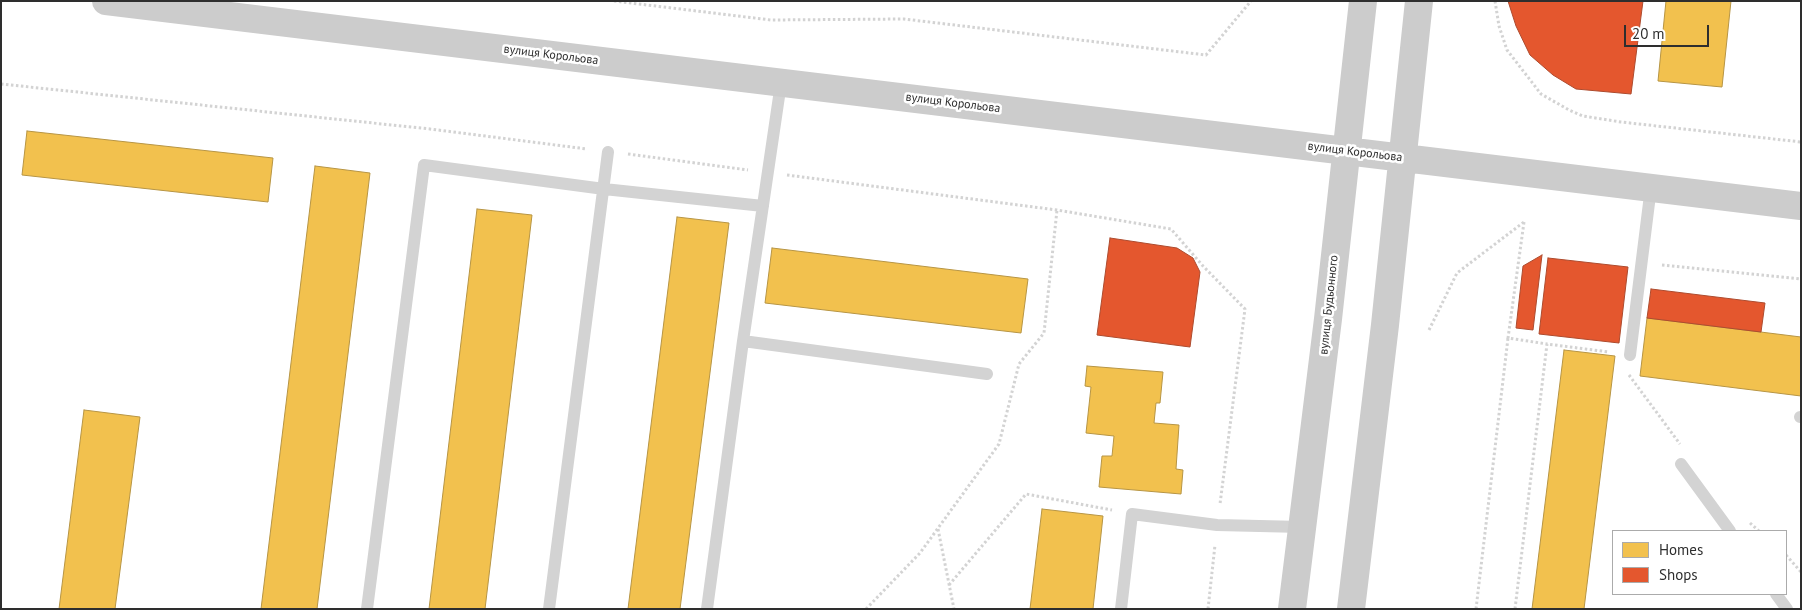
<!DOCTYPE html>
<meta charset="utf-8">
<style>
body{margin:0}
#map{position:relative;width:1802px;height:610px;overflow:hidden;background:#fff;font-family:"PT Sans",sans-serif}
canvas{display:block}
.frame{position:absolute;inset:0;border:2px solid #2e2e2e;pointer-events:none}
.legend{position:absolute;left:1612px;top:530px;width:175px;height:65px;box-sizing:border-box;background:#fff;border:1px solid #ababab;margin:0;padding:6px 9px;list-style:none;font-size:15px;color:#2e2e2e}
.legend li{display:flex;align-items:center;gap:10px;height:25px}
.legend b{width:25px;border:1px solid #ababab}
.scale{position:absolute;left:1624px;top:25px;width:85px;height:22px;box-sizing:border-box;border:2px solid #2e2e2e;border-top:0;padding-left:6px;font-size:15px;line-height:18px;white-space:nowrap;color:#2e2e2e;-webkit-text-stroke:4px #fff;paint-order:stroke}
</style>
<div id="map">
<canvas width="1802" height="610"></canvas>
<div class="frame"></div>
<ul class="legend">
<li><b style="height:14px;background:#f2c14e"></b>Homes</li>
<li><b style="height:14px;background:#e4572e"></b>Shops</li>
</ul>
<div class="scale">20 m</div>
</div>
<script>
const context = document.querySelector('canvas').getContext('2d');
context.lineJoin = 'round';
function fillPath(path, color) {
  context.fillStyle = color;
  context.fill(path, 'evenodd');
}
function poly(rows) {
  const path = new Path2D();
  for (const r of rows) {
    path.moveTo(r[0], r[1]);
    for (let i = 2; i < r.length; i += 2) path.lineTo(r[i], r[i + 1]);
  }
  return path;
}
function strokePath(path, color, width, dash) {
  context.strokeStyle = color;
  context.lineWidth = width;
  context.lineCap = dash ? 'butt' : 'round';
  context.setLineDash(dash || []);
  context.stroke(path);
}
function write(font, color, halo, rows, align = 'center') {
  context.font = font + ' "PT Sans",sans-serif';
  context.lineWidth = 5;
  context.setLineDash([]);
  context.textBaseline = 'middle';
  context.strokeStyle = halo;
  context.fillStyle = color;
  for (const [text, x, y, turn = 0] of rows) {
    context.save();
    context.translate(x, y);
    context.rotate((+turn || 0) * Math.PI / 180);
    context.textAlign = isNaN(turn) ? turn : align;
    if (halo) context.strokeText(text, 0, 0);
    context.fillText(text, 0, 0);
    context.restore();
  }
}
const homes = poly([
 [1666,1,1731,1,1722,87,1658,81,1666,1],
 [27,131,273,158,268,202,22,175,27,131],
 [315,166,370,173,317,609,261,609,315,166],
 [477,209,532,215,485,609,429,609,477,209],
 [677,217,729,223,680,609,628,609,677,217],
 [772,248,1028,279,1021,333,765,303,772,248],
 [1647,318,1801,337,1801,396,1640,376,1647,318],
 [1564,350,1615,356,1584,609,1532,609,1564,350],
 [1087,366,1163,372,1160,403,1156,403,1154,423,1179,425,1176,469,1183,470,1181,494,1099,487,1102,456,1112,456,1114,436,1086,433,1091,387,1085,386,1087,366],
 [84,410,140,417,115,609,59,609,84,410],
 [1042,509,1103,516,1093,609,1030,609,1042,509]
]);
const shops = poly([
 [1508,1,1643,1,1631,94,1576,89,1553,75,1530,55,1516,26,1508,1],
 [1110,238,1177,248,1193,258,1200,272,1190,347,1097,335,1110,238],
 [1542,255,1533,330,1516,328,1523,266,1542,255],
 [1548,258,1628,267,1619,343,1539,334,1548,258],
 [1651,289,1765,303,1761,332,1647,318,1651,289]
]);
const path = poly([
 [614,1,771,20,904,19,1206,55,1251,1],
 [1495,1,1499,26,1507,50,1541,94,1569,110,1583,116,1621,122,1801,142],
 [1,84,430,129,587,149],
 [628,154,748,170],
 [787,175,1057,210,1171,229,1203,266,1245,309,1220,504],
 [1524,222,1508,338,1547,344],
 [1662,265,1801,279],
 [1429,330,1457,273,1524,222],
 [1629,375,1680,444],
 [1750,523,1759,531],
 [938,529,954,609],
 [1786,555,1801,572],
 [949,585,1026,494,1112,510],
 [866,609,920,553,999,444,1019,364,1044,333,1057,210],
 [1208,609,1215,545],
 [1476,609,1508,338],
 [1515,609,1547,344,1609,352]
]);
const lane = poly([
 [743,341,781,83],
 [1630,355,1651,187],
 [1800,417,1801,417],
 [1681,464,1730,531],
 [1776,594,1787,609],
 [367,609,424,165,604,189,763,206],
 [549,609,608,152],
 [707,609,743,341,987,374],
 [1121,609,1132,514,1217,525,1302,527]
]);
const secondary = poly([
 [106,1,1801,206],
 [1292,609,1328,319,1363,1],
 [1351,609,1385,325,1419,1]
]);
const streetNames = [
 ["вулиця Корольова",551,55,7],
 ["вулиця Корольова",953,103,7],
 ["вулиця Корольова",1355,152,7],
 ["вулиця Будьонного",1329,305,-84]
];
fillPath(homes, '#f2c14e');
strokePath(homes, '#b79544', 1);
fillPath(shops, '#e4572e');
strokePath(shops, '#ad4b2e', 1);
strokePath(path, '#d3d3d3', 3, [2.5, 2.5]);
strokePath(lane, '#d3d3d3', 12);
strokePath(secondary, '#ccc', 28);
write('12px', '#2e2e2e', '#fff', streetNames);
</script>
